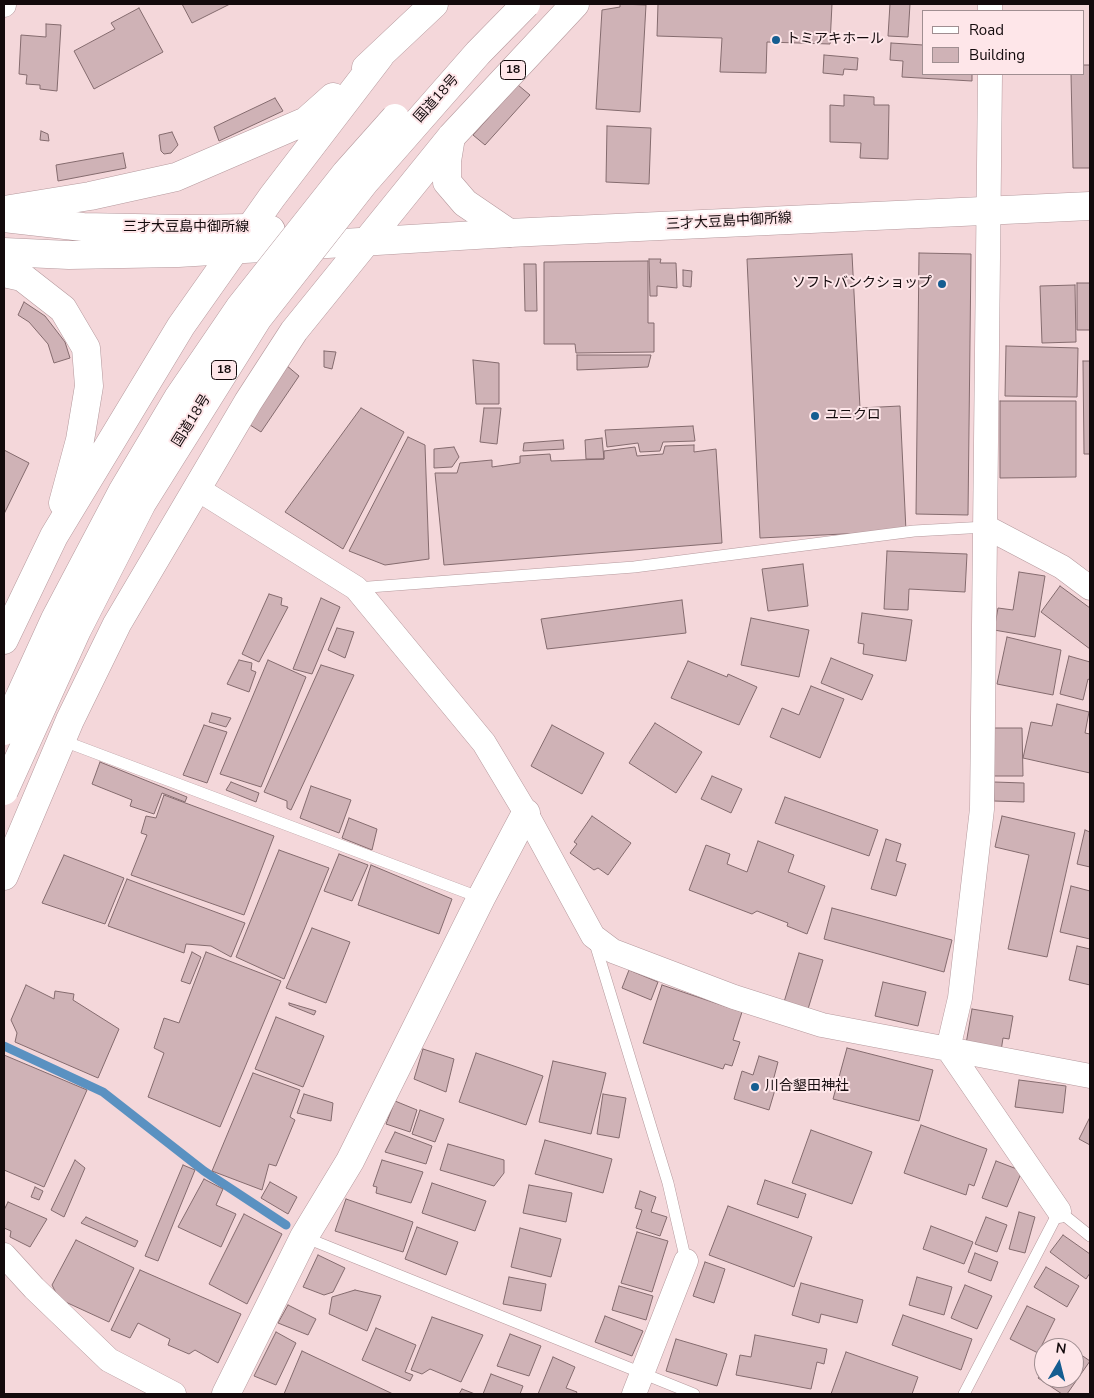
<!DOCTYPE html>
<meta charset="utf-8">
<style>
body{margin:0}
#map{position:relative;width:1094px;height:1398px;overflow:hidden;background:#f4d7da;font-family:"Nunito Sans",sans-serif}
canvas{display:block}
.frame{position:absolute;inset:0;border:5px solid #130a0c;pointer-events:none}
.legend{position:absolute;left:922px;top:10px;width:162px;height:65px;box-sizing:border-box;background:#fee6e9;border:1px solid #a08e91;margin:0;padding:6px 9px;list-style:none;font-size:15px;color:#130a0c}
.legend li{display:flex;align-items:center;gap:10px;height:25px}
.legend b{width:25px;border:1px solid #a08e91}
.north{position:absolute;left:1034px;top:1338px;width:50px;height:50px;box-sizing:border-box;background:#fee6e9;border:1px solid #a08e91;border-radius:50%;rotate:8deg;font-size:14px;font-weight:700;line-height:20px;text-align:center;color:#130a0c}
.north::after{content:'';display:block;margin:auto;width:18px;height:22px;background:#155d91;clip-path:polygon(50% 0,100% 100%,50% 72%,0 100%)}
</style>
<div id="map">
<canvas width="1094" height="1398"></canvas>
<div class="frame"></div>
<ul class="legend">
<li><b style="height:6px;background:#fff"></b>Road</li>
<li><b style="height:14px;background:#cfb2b6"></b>Building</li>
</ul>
<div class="north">N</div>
</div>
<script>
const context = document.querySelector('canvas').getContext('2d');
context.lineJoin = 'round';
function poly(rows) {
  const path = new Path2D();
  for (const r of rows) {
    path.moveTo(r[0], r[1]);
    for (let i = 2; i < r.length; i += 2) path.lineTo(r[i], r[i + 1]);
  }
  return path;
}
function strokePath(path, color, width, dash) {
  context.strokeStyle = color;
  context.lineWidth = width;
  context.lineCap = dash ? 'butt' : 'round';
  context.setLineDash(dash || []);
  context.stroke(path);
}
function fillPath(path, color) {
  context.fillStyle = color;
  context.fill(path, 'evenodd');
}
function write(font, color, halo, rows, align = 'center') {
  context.font = font + ' "Nunito Sans","Noto Sans JP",sans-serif';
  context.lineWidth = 4;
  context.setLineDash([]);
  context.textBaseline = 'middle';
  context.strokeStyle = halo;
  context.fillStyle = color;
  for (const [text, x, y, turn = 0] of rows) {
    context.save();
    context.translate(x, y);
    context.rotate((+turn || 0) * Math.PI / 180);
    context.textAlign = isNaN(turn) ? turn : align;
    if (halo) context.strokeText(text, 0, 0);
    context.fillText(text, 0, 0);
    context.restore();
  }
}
const stream = poly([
 [4,1046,103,1092,204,1171,286,1225]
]);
const building = poly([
 [182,4,230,4,192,23,182,4],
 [620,4,646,5,640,112,596,109,602,10,620,7,620,4],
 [658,4,832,4,830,44,767,42,766,73,720,72,722,38,657,36,658,4],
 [890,4,910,4,908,37,888,36,890,4],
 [139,8,163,52,94,89,74,51,115,29,111,23,139,8],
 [46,24,61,25,57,91,40,89,40,85,26,84,27,75,19,74,21,35,46,37,46,24],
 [891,43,923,45,923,74,972,74,972,81,902,77,903,61,890,60,891,43],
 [824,55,858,58,857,70,844,69,843,75,823,73,824,55],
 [1083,65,1090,65,1090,168,1073,168,1071,74,1083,74,1083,65],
 [518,85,530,95,485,145,473,135,518,85],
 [844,95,874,97,874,105,889,105,888,159,860,158,861,143,830,142,830,105,844,106,844,95],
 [275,98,283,111,219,141,214,127,275,98],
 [607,126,651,128,649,184,606,182,607,126],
 [41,131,48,134,49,141,40,140,41,131],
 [172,132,178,145,171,153,164,154,161,151,159,135,172,132],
 [123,153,126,168,58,181,56,165,123,153],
 [919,253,971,254,968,515,916,514,919,253],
 [852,254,860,408,900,406,906,531,760,538,747,259,852,254],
 [649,259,661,259,660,263,676,263,677,288,657,286,657,296,650,296,649,259],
 [648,261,648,323,654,323,654,352,576,353,575,344,544,344,544,262,648,261],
 [524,264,536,264,537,311,525,311,524,264],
 [683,270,692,271,691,287,683,286,683,270],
 [1077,283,1090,283,1090,330,1077,330,1077,283],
 [1075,285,1076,342,1042,343,1040,286,1075,285],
 [24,302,45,316,65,342,70,358,54,363,48,344,29,322,18,315,24,302],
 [1006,346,1078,348,1077,397,1005,396,1006,346],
 [324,351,336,352,332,369,324,367,324,351],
 [577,355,651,355,648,367,577,370,577,355],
 [473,360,499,363,499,404,476,404,473,360],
 [1083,361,1090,361,1090,454,1084,454,1083,361],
 [286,365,299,376,261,432,247,423,286,365],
 [1000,401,1076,401,1076,477,1000,478,1000,401],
 [361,408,404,432,343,549,285,512,361,408],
 [484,408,501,408,497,444,480,442,484,408],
 [693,426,695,441,663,442,660,451,640,452,638,443,607,447,605,430,693,426],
 [408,437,425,445,429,559,385,565,349,551,408,437],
 [602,438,604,459,586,459,585,440,602,438],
 [563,440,564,449,523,451,524,443,563,440],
 [694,445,694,452,716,449,722,543,444,565,435,473,457,473,460,463,492,460,492,467,520,463,520,456,550,454,551,461,604,459,604,451,635,447,637,456,663,454,665,446,694,445],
 [454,447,459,457,452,467,434,468,434,449,454,447],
 [4,450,29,463,4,514,4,450],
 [887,551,967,554,965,592,909,589,908,610,884,609,887,551],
 [803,564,808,606,768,611,762,569,803,564],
 [1019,572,1045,576,1035,637,994,630,998,608,1013,610,1019,572],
 [1060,586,1090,608,1090,649,1041,612,1060,586],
 [269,594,282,598,281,605,288,607,259,662,242,654,269,594],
 [321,598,340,607,312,674,293,669,321,598],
 [682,600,686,633,547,649,541,619,682,600],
 [862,613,912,620,906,661,863,654,864,644,858,643,862,613],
 [751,618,809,630,799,677,741,665,751,618],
 [337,628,354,632,345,658,328,650,337,628],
 [1007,637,1061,650,1053,695,997,684,1007,637],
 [1069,656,1090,662,1090,680,1088,679,1083,700,1060,694,1069,656],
 [831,658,873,675,862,700,821,683,831,658],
 [239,660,252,663,251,670,256,672,249,692,227,684,239,660],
 [268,660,306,677,261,787,220,774,268,660],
 [688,661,727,677,728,674,757,687,739,725,671,698,688,661],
 [321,665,354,675,291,810,287,808,287,801,264,792,321,665],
 [811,686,844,699,820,758,770,737,782,708,799,715,811,686],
 [1057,704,1089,712,1085,733,1090,734,1090,773,1023,758,1031,722,1052,726,1057,704],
 [212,713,231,718,226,727,209,722,212,713],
 [655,723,702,752,676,793,629,763,655,723],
 [204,725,227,732,207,783,183,775,204,725],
 [552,725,604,753,582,794,531,766,552,725],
 [994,728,1022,728,1023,776,994,776,994,728],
 [100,762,187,797,185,802,162,793,154,814,130,806,132,800,92,784,100,762],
 [712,776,742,789,731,813,701,799,712,776],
 [231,782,259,793,256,802,226,790,231,782],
 [994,782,1024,783,1024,802,994,801,994,782],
 [311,786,351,800,339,833,300,818,311,786],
 [164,795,274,836,244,915,131,875,147,835,141,833,146,816,156,818,164,795],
 [785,797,878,830,869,856,775,823,785,797],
 [592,816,631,843,608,875,598,868,594,870,570,853,577,844,574,842,592,816],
 [1002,816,1075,833,1047,957,1008,949,1029,855,995,847,1002,816],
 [349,818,377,829,372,850,342,838,349,818],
 [1085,830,1090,832,1090,867,1077,864,1085,830],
 [886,839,901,844,896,861,906,864,896,896,871,889,886,839],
 [758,841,794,855,788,872,825,886,807,934,787,926,788,923,757,911,752,914,689,890,706,845,730,854,727,864,747,872,758,841],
 [279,850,329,868,284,979,236,957,279,850],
 [339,854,368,865,352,901,324,891,339,854],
 [64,855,124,878,105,924,42,903,64,855],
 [371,865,452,899,439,934,358,905,371,865],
 [127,879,245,923,231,957,211,946,186,944,184,953,108,926,127,879],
 [1071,886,1090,891,1090,939,1060,932,1071,886],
 [832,908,952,940,944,972,824,939,832,908],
 [312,928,350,942,326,1003,286,988,312,928],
 [1077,946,1090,949,1090,985,1069,980,1077,946],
 [192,952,201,957,190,984,181,981,192,952],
 [206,952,281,981,220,1127,148,1097,164,1053,154,1048,164,1018,179,1023,206,952],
 [799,953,823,960,808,1009,784,1002,799,953],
 [629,970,658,982,651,1000,622,988,629,970],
 [883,982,926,992,918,1026,875,1016,883,982],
 [26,985,54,999,55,991,74,994,73,1000,119,1029,98,1078,15,1042,17,1033,11,1020,26,985],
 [662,985,742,1012,733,1040,740,1042,732,1066,725,1064,723,1069,643,1043,662,985],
 [289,1003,316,1011,314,1015,289,1005,289,1003],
 [972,1009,1013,1016,1009,1039,1003,1038,1001,1051,966,1044,972,1009],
 [276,1017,324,1036,303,1087,255,1069,276,1017],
 [847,1048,933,1070,919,1121,833,1099,847,1048],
 [423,1049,454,1059,446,1092,414,1079,423,1049],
 [476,1053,543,1076,526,1125,459,1102,476,1053],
 [4,1055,87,1090,44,1187,4,1170,4,1055],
 [759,1056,778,1062,773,1081,777,1083,769,1110,734,1099,742,1071,753,1075,759,1056],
 [553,1061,606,1073,591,1134,539,1122,553,1061],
 [253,1073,300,1090,290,1117,295,1120,276,1166,269,1164,262,1190,212,1171,253,1073],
 [1019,1080,1066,1086,1063,1113,1015,1107,1019,1080],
 [304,1094,333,1103,331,1121,297,1113,304,1094],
 [603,1094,626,1098,619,1138,597,1134,603,1094],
 [395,1101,417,1110,410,1132,386,1124,395,1101],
 [420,1110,444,1119,435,1142,412,1134,420,1110],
 [1090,1117,1090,1145,1079,1139,1090,1117],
 [921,1125,987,1149,974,1186,969,1184,966,1195,904,1173,921,1125],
 [811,1130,872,1152,852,1204,792,1183,811,1130],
 [395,1132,432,1146,426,1164,385,1152,395,1132],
 [545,1140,612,1159,603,1193,535,1174,545,1140],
 [448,1144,504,1160,504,1173,494,1186,440,1170,448,1144],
 [75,1160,85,1168,64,1217,51,1210,75,1160],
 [382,1160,423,1172,411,1203,376,1193,377,1187,373,1186,382,1160],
 [996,1161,1022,1171,1007,1207,982,1198,996,1161],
 [183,1165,195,1170,158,1261,145,1256,183,1165],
 [204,1179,223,1189,216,1205,236,1214,221,1247,178,1227,204,1179],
 [765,1180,806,1194,798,1218,757,1204,765,1180],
 [270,1182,297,1197,288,1214,261,1198,270,1182],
 [432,1183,486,1201,475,1231,422,1213,432,1183],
 [529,1185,572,1193,566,1222,523,1213,529,1185],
 [35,1187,43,1191,39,1200,31,1197,35,1187],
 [640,1191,656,1197,651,1212,667,1217,660,1236,636,1228,642,1210,635,1208,640,1191],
 [346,1199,413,1222,403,1252,335,1231,346,1199],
 [8,1202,47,1219,30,1247,10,1237,11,1231,4,1228,4,1210,8,1202],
 [728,1206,812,1237,794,1287,709,1255,728,1206],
 [1019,1212,1035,1217,1025,1253,1009,1249,1019,1212],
 [244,1214,282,1234,247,1304,209,1284,244,1214],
 [86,1217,138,1241,135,1247,81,1223,86,1217],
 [986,1217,1007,1225,997,1252,975,1244,986,1217],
 [931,1226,973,1242,964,1264,923,1249,931,1226],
 [417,1227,458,1242,446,1275,405,1259,417,1227],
 [520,1228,561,1239,551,1277,511,1267,520,1228],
 [637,1232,668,1241,652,1292,621,1283,637,1232],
 [1063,1235,1090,1254,1090,1273,1086,1279,1050,1252,1063,1235],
 [76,1240,134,1268,109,1322,59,1299,52,1285,76,1240],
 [975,1253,998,1262,991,1281,968,1272,975,1253],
 [318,1255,345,1268,333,1292,324,1295,303,1287,318,1255],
 [705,1262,725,1269,714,1303,693,1296,705,1262],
 [1046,1267,1079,1286,1067,1307,1034,1287,1046,1267],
 [140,1270,241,1314,218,1363,195,1350,189,1354,168,1345,170,1339,138,1323,130,1338,111,1330,140,1270],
 [509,1277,546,1284,541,1311,503,1304,509,1277],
 [917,1277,952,1287,944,1315,909,1305,917,1277],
 [801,1283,863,1300,857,1323,821,1314,819,1323,792,1315,801,1283],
 [965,1285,992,1296,977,1329,951,1318,965,1285],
 [619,1286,653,1296,646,1320,612,1310,619,1286],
 [355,1290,381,1296,367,1331,329,1314,332,1297,355,1290],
 [288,1305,316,1319,308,1335,278,1323,288,1305],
 [1027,1306,1055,1319,1038,1353,1010,1339,1027,1306],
 [903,1315,972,1339,961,1370,892,1345,903,1315],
 [605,1316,643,1331,632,1356,595,1342,605,1316],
 [432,1317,483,1335,461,1382,430,1369,422,1374,411,1370,432,1317],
 [376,1328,416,1345,405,1372,413,1375,410,1381,362,1360,376,1328],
 [276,1332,296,1343,276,1385,254,1376,276,1332],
 [510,1334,541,1346,529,1376,497,1366,510,1334],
 [755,1335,827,1349,824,1364,817,1362,811,1389,736,1375,740,1355,751,1357,755,1335],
 [676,1339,727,1354,717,1386,666,1371,676,1339],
 [1074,1350,1090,1361,1067,1394,1062,1394,1038,1378,1044,1370,1044,1378,1074,1378,1074,1350],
 [302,1351,393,1394,284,1394,302,1351],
 [846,1352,918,1377,912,1394,831,1394,846,1352],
 [553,1357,575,1367,566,1388,577,1392,576,1394,538,1394,553,1357],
 [491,1374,523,1386,520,1394,483,1394,491,1374],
 [462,1389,475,1394,459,1394,462,1389]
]);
const lane = poly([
 [356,588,634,567,914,531,986,527],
 [61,740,481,898],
 [594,940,668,1183,686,1261],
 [304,1237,694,1394],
 [964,1394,1059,1211,1090,1236]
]);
const street = poly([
 [4,5,4,4],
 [990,11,990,4],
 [990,74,982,809,960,998,948,1049,1059,1211],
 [196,488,356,588,484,743,526,813,593,936,613,951,734,997,822,1025,1090,1076],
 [986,527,1062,567,1090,588],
 [4,1255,34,1288,109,1360,174,1394],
 [634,1394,686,1261]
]);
const secondary = poly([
 [4,218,83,227,185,229,251,228,271,230],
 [4,252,69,255,178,253,509,233,1090,206],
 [226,1394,304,1237,350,1161,481,898,526,813]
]);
const highway = poly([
 [366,68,434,4],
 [451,137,447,161,447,182,465,203,509,233],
 [4,210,90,196,176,177,306,121,333,97],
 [4,273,22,277,63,309,86,348,89,386,80,440,63,503],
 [4,640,54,536,181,326,272,197,380,56],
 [4,876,70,720,117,624,248,402,294,331,451,137,575,4]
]);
const highwayBridge = poly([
 [4,731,55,619,122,492,178,398,240,307,346,173,395,118],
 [4,791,77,630,142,503,258,318,364,183,478,53,526,4]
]);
const markers = [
 [776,40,5,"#155d91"],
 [942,284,5,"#155d91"],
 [815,416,5,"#155d91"],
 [755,1087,5,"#155d91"]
];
const shields = [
 [513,70,25],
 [224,370,25]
];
const shieldNames = [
 ["18",513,70],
 ["18",224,370]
];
const poiNames = [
 ["トミアキホール",786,40],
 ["ソフトバンクショップ",932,284,"right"],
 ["ユニクロ",825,416],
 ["川合墾田神社",765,1087]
];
const streetNames = [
 ["国道18号",437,99,-48],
 ["三才大豆島中御所線",729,222,-3],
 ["三才大豆島中御所線",186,228],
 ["国道18号",192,421,-58]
];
strokePath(stream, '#5a91c1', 9);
fillPath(building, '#cfb2b6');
strokePath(building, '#846b6e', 1);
strokePath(lane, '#b5999d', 12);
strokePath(street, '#b5999d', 25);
strokePath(secondary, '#b5999d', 29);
strokePath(highway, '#b5999d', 29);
strokePath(lane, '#fff', 11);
strokePath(street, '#fff', 24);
strokePath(secondary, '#fff', 28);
strokePath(highway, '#fff', 28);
strokePath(highwayBridge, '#b5999d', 29, []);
strokePath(highwayBridge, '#fff', 28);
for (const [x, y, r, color] of markers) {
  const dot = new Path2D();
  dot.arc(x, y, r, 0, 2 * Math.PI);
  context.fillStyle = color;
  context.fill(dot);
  strokePath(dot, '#fee6e9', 2);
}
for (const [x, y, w] of shields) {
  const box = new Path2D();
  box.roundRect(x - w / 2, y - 9.5, w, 19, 4);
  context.fillStyle = '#fee6e9';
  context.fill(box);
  strokePath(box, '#130a0c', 1);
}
write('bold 12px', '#130a0c', null, shieldNames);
write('14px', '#130a0c', '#fee6e9', poiNames, 'left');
write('14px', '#130a0c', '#fee6e9', streetNames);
</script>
